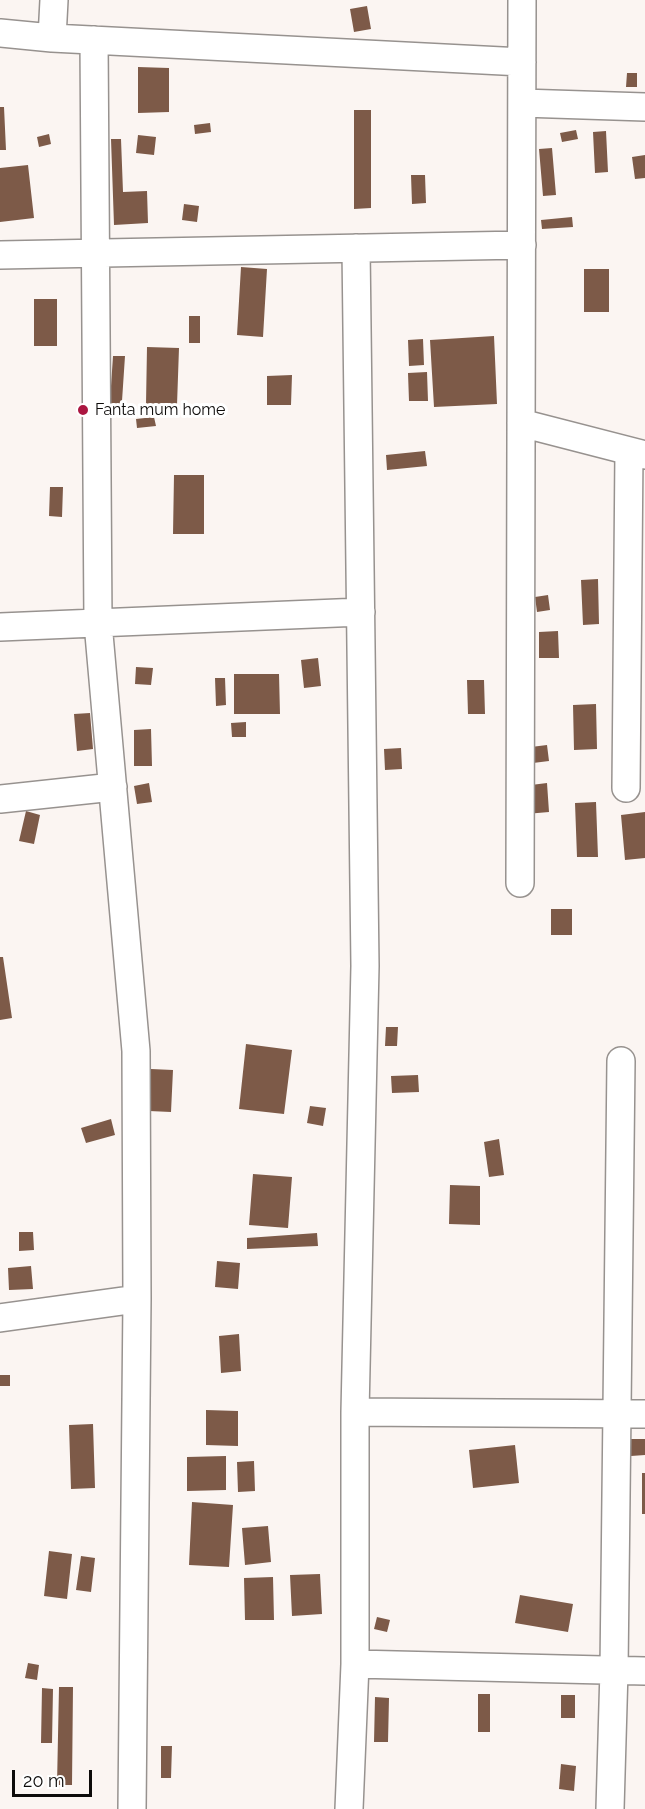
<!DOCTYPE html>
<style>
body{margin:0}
#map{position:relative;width:645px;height:1809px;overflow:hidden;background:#fbf5f2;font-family:Raleway,sans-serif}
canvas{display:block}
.scale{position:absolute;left:12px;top:1770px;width:80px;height:27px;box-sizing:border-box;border:3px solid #0d0b0a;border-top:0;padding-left:8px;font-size:18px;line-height:21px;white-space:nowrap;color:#0d0b0a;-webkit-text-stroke:4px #fff;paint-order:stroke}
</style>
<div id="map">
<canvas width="645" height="1809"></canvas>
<div class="scale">20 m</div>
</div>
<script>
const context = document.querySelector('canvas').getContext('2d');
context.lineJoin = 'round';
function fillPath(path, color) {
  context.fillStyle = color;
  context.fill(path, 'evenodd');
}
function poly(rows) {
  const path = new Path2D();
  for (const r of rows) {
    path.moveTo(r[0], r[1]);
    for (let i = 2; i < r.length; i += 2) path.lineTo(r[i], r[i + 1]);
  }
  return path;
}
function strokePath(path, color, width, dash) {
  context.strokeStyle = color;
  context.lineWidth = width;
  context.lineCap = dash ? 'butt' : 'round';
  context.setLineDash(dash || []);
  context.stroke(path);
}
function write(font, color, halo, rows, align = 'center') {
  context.font = font + ' Raleway,sans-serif';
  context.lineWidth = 6;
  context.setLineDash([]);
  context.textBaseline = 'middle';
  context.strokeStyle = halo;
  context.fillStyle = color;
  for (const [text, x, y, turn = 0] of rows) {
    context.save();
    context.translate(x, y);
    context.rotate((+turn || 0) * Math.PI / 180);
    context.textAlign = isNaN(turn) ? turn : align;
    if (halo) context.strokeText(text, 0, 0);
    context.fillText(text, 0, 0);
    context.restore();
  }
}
const building = poly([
 [367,6,371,29,354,32,350,9],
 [138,67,169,68,169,112,138,113],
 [627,73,637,73,637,87,626,87],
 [0,107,4,107,6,150,0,150],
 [354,110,371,110,371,208,354,209],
 [210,123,211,132,195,134,194,125],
 [576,130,578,139,562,142,560,133],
 [606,131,608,172,595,173,593,132],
 [49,134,51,144,39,147,37,137],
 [138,135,156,137,154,155,136,153],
 [111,139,121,139,123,192,147,191,148,223,114,225],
 [552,148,556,195,543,196,539,149],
 [645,155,645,178,635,179,632,157],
 [28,165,34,218,0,222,0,168],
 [411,175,425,175,426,203,412,204],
 [184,204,199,206,197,222,182,220],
 [572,217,573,227,542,229,541,220],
 [241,267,267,269,263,337,237,335],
 [584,269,609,269,609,312,584,312],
 [34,299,57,299,57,346,34,346],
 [189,316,200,316,200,343,189,343],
 [494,336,497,404,434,407,430,340],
 [423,339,424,365,409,366,408,340],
 [147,347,179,348,177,405,146,404],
 [113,356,125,356,121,416,109,416],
 [427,372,428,401,409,401,408,373],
 [292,375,291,405,267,405,267,376],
 [154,417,156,426,137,428,136,419],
 [425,451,427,466,387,470,386,455],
 [174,475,204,475,204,534,173,534],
 [50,487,63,487,62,517,49,516],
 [598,579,599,624,583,625,581,580],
 [548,595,550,610,537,612,535,597],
 [558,631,559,658,539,658,539,632],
 [318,658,321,686,304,688,301,660],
 [136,667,153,668,151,685,135,684],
 [234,674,279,674,280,714,234,714],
 [215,678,225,678,226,705,216,706],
 [467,680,484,680,485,714,468,714],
 [596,704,597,749,574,750,573,705],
 [90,713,93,749,77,751,74,714],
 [246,722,246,737,232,737,231,723],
 [151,729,152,766,134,766,134,730],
 [547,745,549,761,533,763,531,747],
 [401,748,402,769,385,770,384,749],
 [149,783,152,802,137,804,134,786],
 [547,783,549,812,526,814,523,786],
 [596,802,598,857,577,857,575,803],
 [26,811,40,815,34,844,19,841],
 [645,812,645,858,625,860,621,815],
 [551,909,572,909,572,935,551,935],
 [0,957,3,957,12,1018,0,1020],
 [386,1027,398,1027,397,1046,385,1046],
 [246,1044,292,1050,284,1114,239,1109],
 [151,1069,173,1070,171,1112,149,1111],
 [418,1075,419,1092,392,1093,391,1076],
 [310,1106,326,1108,323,1126,307,1123],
 [111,1119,115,1135,86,1143,81,1128],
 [499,1139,504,1175,489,1177,484,1142],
 [253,1174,292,1177,288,1228,249,1225],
 [450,1185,480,1186,480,1225,449,1224],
 [19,1232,33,1232,34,1250,19,1251],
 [317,1233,318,1246,247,1249,247,1238],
 [217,1261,240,1263,238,1289,215,1287],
 [31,1266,33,1289,9,1290,8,1268],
 [239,1334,241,1371,221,1373,219,1336],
 [0,1375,10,1375,10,1386,0,1386],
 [206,1410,238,1411,238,1446,206,1445],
 [93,1424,95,1488,71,1489,69,1425],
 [631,1439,645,1439,645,1455,631,1456],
 [515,1445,519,1483,473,1488,469,1450],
 [226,1456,226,1490,187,1491,187,1457],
 [254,1461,255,1491,238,1492,237,1462],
 [642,1473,645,1473,645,1514,642,1514],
 [192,1502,233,1505,229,1567,189,1565],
 [268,1526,271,1562,245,1565,242,1528],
 [49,1551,72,1554,67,1599,44,1596],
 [81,1556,95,1558,91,1592,76,1590],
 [320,1574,322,1614,292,1616,290,1575],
 [273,1577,274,1620,245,1620,244,1578],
 [520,1595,573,1604,568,1632,515,1623],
 [377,1617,390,1620,387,1632,374,1629],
 [28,1663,39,1665,37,1680,25,1678],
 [59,1687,73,1687,72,1785,57,1785],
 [42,1688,53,1689,52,1743,41,1743],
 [478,1694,490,1694,490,1732,478,1732],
 [561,1695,575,1695,575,1718,561,1718],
 [375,1697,389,1698,388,1742,374,1742],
 [161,1746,172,1746,171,1778,161,1778],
 [561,1764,576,1766,574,1791,559,1789]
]);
const street = poly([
 [0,33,52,38,522,62],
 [52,38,54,0],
 [94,40,98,623,136,1051,137,1299,132,1809],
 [522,103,645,107],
 [0,255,522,245],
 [521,423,645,455],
 [0,627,361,612],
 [626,788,629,451],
 [0,799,113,787],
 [520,883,522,0],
 [0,1318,137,1299],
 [355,1412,645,1414],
 [355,1664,645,1671],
 [349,1809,355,1664,355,1412,365,966,356,248],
 [610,1809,614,1670,621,1061]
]);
const markers = [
 [83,410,6,"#ab1641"]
];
const poiNames = [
 ["Fanta mum home",95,410]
];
fillPath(building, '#7d5a48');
strokePath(street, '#97928f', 30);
strokePath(street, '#fff', 27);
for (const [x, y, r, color] of markers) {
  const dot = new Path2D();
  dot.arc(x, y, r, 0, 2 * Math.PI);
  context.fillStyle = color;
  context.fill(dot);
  strokePath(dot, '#fff', 2);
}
write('16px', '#0d0b0a', '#fff', poiNames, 'left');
</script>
